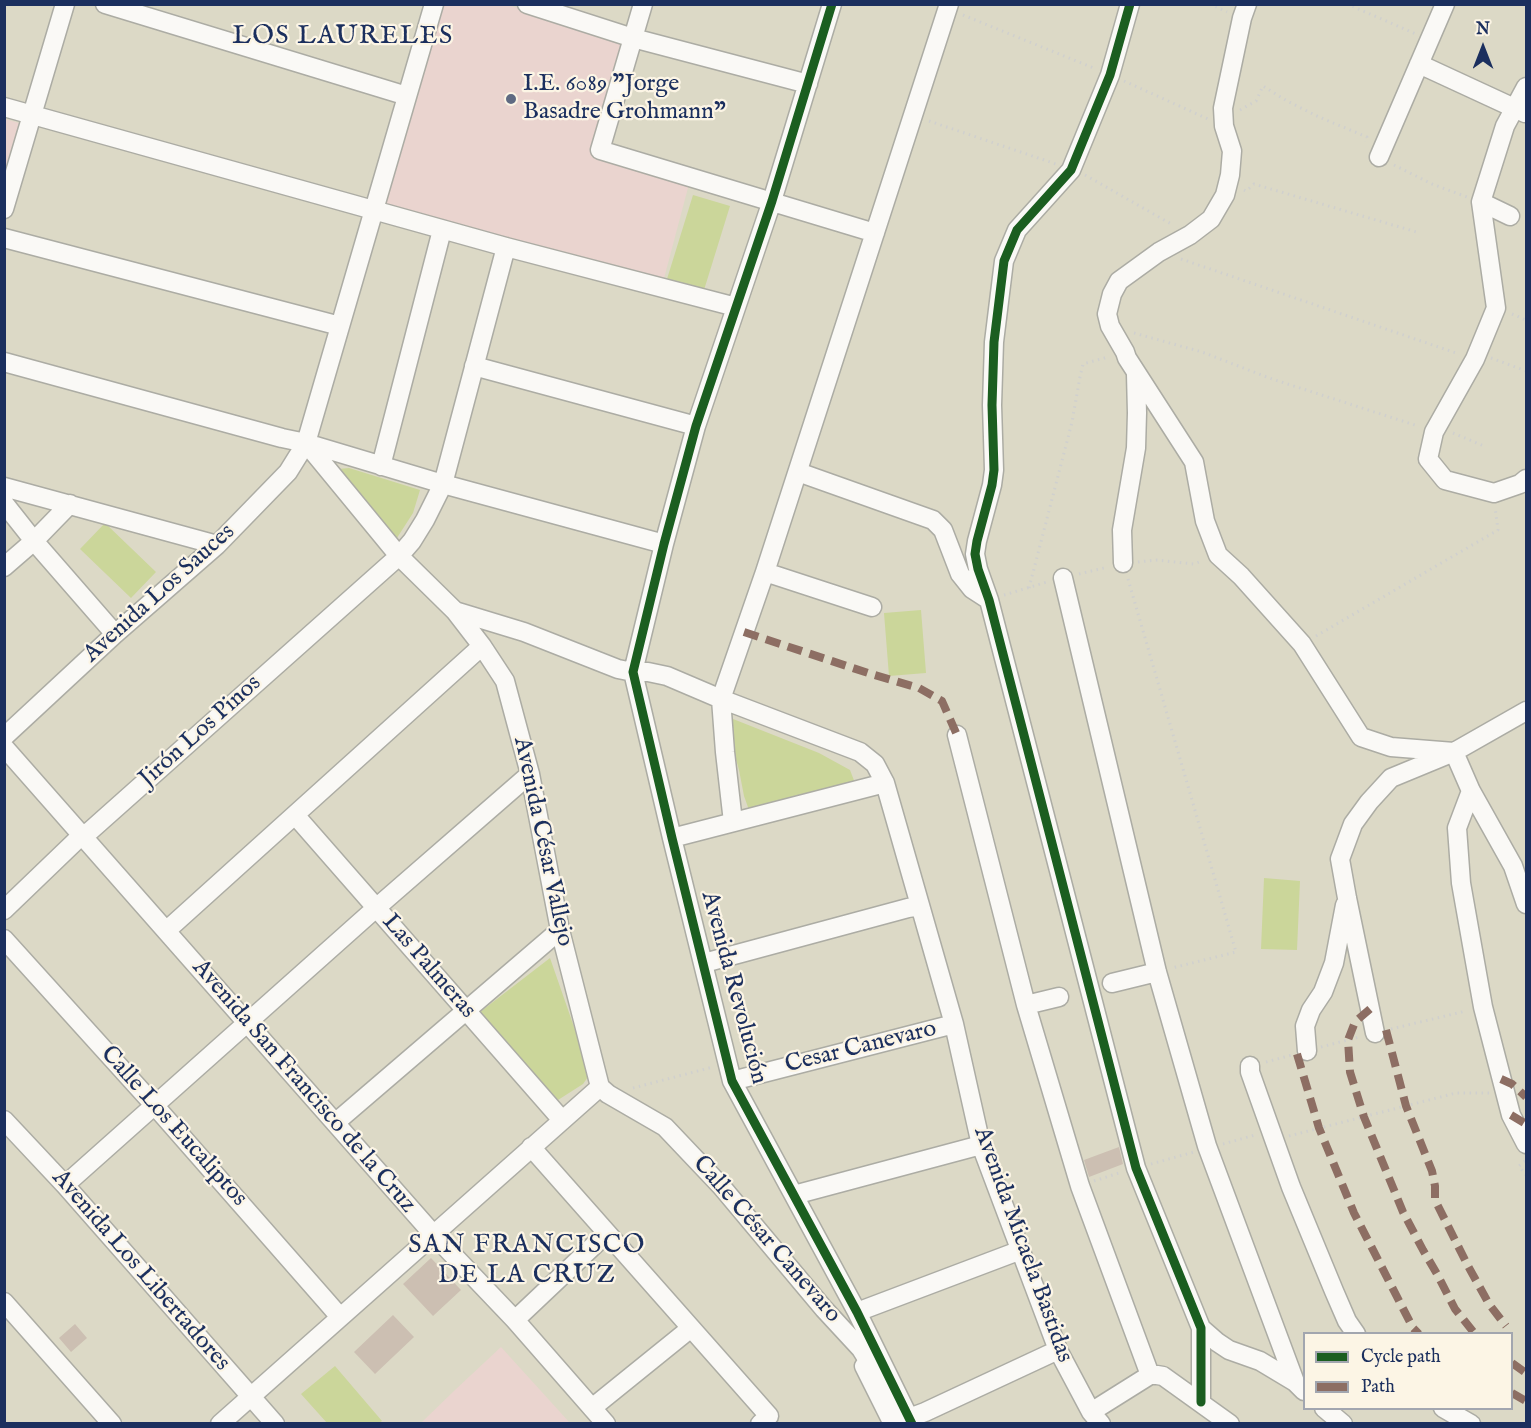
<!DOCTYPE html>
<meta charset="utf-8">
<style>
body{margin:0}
#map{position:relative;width:1531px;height:1428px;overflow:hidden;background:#dcd9c6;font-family:"IM FELL English",serif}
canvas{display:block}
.frame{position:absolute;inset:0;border:6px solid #1b2f5e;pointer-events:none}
.legend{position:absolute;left:1303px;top:1332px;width:210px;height:78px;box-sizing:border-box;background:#fcf5e5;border:2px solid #a2a6af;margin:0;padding:8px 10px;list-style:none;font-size:18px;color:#1b2f5e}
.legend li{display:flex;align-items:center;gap:12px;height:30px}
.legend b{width:30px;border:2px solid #a2a6af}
.north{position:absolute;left:1453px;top:18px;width:60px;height:60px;-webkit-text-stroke:4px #fcf5e5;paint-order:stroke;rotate:0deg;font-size:16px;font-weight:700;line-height:24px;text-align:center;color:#1b2f5e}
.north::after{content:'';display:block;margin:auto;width:21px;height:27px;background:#1b2f5e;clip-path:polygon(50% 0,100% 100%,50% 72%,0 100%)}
</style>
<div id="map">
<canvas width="1531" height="1428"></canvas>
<div class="frame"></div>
<ul class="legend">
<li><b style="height:8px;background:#1b5e20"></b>Cycle path</li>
<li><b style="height:8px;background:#8d6e63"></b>Path</li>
</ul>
<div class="north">N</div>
</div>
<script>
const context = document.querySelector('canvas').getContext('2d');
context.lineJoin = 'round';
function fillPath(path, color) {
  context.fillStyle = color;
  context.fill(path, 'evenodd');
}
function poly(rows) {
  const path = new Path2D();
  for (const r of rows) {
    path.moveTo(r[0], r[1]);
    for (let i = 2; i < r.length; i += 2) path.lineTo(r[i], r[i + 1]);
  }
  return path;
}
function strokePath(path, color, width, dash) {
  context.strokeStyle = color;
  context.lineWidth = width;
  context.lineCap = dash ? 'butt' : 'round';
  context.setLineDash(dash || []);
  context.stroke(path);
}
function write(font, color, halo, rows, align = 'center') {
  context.font = font + ' "IM FELL English",serif';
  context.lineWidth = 4.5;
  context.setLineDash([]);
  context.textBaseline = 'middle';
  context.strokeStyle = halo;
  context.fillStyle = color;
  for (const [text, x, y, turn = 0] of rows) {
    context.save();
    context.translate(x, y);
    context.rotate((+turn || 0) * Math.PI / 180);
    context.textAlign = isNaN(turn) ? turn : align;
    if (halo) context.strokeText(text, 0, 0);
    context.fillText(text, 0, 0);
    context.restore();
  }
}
const built = poly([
 [443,5,508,5,625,41,592,157,689,184,662,286,381,207],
 [5,119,19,123,5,171,4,119],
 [501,1347,570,1423,421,1423,455,1390]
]);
const green = poly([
 [693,195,730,206,704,290,667,279],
 [349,468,420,490,413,513,395,541,338,469],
 [105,523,156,572,131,598,80,549],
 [921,610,926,673,889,676,884,613],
 [728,717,819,753,850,770,855,783,749,810,744,796,739,770,732,745],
 [1264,878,1300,881,1297,950,1261,949],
 [550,958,589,1070,588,1077,583,1084,558,1100,480,1012],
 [335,1366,382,1421,379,1423,327,1423,301,1394]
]);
const building = poly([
 [1119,1147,1123,1164,1089,1177,1084,1160],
 [431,1258,461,1290,433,1316,403,1284],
 [393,1315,414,1337,375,1374,354,1352],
 [75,1324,87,1338,71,1352,59,1338]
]);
const path = poly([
 [1210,4,1227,12],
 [1347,4,1416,34],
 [963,15,1096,69],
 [1124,81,1208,119],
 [1240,110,1256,101,1263,86,1287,101,1319,117,1367,137,1366,142],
 [929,121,1056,164],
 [1394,165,1432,184,1467,197],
 [1085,175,1173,225],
 [1244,190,1246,191,1254,184,1420,233],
 [1181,259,1459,354],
 [1512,314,1526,320],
 [1134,333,1202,352,1272,379,1418,426],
 [1491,358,1526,371],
 [1453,433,1484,446],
 [1138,562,1156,560,1194,564,1202,561],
 [1079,574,1108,567],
 [1128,579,1236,952,1172,968],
 [1029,588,1072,422,1080,377,1083,364,1108,357],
 [1004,595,1047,582],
 [1316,636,1498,530,1495,507],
 [1391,1029,1466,1011],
 [1321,1047,1359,1037],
 [1266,1062,1292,1055],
 [633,1088,713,1067],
 [1289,1136,1456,1093,1490,1093],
 [1223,1144,1255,1135],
 [1525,1161,1519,1166,1526,1175],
 [1151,1164,1194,1152],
 [1094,1181,1122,1172]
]);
const minor = poly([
 [105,4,407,96],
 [527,4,633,38,808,84],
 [643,4,600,150,875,233],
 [832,4,772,201,696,426,664,544,633,672,672,838,732,1081,857,1312,912,1424],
 [1130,4,1110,75,1071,170,1017,230,1004,261,994,342,992,405,994,470,992,485,977,541,975,554,978,569,989,600,1136,1168,1201,1328,1201,1402],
 [1247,4,1242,18,1223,108,1224,126,1232,151,1230,175,1225,195,1211,219,1190,235,1159,252,1119,281,1112,294,1107,314,1110,326,1125,352,1127,358,1194,462,1205,521,1218,555,1241,576,1302,644,1361,737,1391,747,1454,752],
 [1419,64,1525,113],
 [1526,87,1505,126,1481,202,1496,308,1475,359,1434,432,1428,459,1445,480,1494,493,1520,484,1526,479],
 [4,107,506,247,736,307],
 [1379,157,1445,4],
 [1481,202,1510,216],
 [4,209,65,4],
 [4,238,340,326],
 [4,362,282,438,306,443,443,484,664,544],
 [474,366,696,426],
 [306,443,399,556,455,611,524,632,618,669,633,672,648,672,667,676,721,699,860,752,875,764,885,783,954,1024,981,1145,1058,1350,1091,1412,1101,1424],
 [381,466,442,230],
 [798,472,933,520,943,530,960,574,972,589,989,600],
 [4,487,217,545],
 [4,503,34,541,115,634],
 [1123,563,1122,530,1136,448,1137,413,1136,374],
 [4,567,34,541,70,504],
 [765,572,872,607],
 [1063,578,1157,972,1207,1146,1295,1382,1304,1391],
 [455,611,482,646,505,681,530,774,560,930,600,1087],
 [957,735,1026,1005,1080,1186,1150,1375],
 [4,737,115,634,217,545,288,472,306,443,434,4],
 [4,747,433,1234,515,1320,606,1424],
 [1454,752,1471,791,1513,866,1526,904],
 [1471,791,1457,828,1461,883,1483,1007,1511,1115,1526,1144],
 [295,815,562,1120],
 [733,822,725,752,721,699,765,572,949,4],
 [672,838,885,783],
 [4,910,82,835,90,831,399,556,412,541,425,520,443,484,506,247],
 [166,931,482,646],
 [4,939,155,1106,327,1302,340,1317],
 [704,963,908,908,920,906],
 [1112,983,1157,972],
 [1026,1005,1059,997],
 [1375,1033,1347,898,1340,859,1353,824,1369,802,1391,778,1454,752,1526,711],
 [1307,1051,1305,1026,1311,1010,1323,992,1334,963,1345,905],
 [1250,1066,1250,1072,1291,1187,1334,1291,1347,1321,1356,1334],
 [732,1081,954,1024],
 [600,1087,608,1094,665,1127,721,1186,824,1309,861,1349,877,1375],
 [4,1120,65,1185,275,1424],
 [335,1123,560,930],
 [531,1147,769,1416,760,1424],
 [65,1185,376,908,530,774],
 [794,1195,981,1145],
 [4,1302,112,1424],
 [857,1312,1021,1250],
 [515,1320,607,1233],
 [1201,1328,1217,1342,1229,1350,1260,1361,1295,1382],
 [864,1366,893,1424],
 [592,1408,691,1328],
 [1324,1408,1343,1424],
 [1443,1408,1471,1424],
 [901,1409,909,1418,925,1412,1058,1350],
 [1091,1412,1150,1375,1157,1375,1163,1376,1230,1424],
 [220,1424,600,1087]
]);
const quiet = poly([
 [744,632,871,674,919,688,942,701,957,735],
 [1370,1009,1355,1022,1348,1040,1350,1072,1364,1117,1403,1212,1423,1250,1437,1274,1455,1309,1475,1334],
 [1386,1030,1406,1106,1432,1171,1435,1186,1435,1200,1468,1266,1489,1304,1506,1326],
 [1297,1054,1319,1128,1354,1213,1413,1328,1419,1334],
 [1501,1079,1512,1084,1526,1097],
 [1511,1115,1526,1124],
 [1512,1363,1526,1373],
 [1512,1393,1526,1401]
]);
const cycleway = poly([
 [832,4,772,201,696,426,664,544,633,672,672,838,732,1081,857,1312,912,1424],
 [1130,4,1110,75,1071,170,1017,230,1004,261,994,342,992,405,994,470,992,485,977,541,975,554,978,569,989,600,1136,1168,1201,1328,1201,1402]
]);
const markers = [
 [511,99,6,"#5f6a82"]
];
const poiNames = [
 ["I.E. 6089 \"Jorge",523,85],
 ["Basadre Grohmann\"",523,113]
];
const streetNames = [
 ["Avenida Los Sauces",160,594,-42],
 ["Jirón Los Pinos",201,732,-42],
 ["Avenida César Vallejo",542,842,78],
 ["Las Palmeras",428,967,49],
 ["Avenida Revolución",733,988,75],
 ["Cesar Canevaro",861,1048,-14],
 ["Avenida San Francisco de la Cruz",303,1087,49],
 ["Calle Los Eucaliptos",173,1127,48],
 ["Calle César Canevaro",766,1240,49],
 ["Avenida Micaela Bastidas",1022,1245,70],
 ["Avenida Los Libertadores",140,1271,49]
];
const neighbourhoodNames = [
 ["LOS LAURELES",343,38],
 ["SAN FRANCISCO",527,1247],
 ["DE LA CRUZ",527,1277]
];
fillPath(built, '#ead4cf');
fillPath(green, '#cbd69a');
fillPath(building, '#ccbfb2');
strokePath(minor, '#acaca4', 21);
strokePath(path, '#d0d0ce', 3, [1.5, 4.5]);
strokePath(minor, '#faf9f6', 18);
strokePath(quiet, '#8d6e63', 8, [15, 8]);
strokePath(cycleway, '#1b5e20', 9);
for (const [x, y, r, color] of markers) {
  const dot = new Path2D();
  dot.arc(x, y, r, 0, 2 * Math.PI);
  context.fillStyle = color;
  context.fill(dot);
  strokePath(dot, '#fcf5e5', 2);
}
write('24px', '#1b2f5e', '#fcf5e5', poiNames, 'left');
write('24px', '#1b2f5e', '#fcf5e5', streetNames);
context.letterSpacing = '1.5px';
write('26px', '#1b2f5e', '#fcf5e5', neighbourhoodNames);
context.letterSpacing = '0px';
</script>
